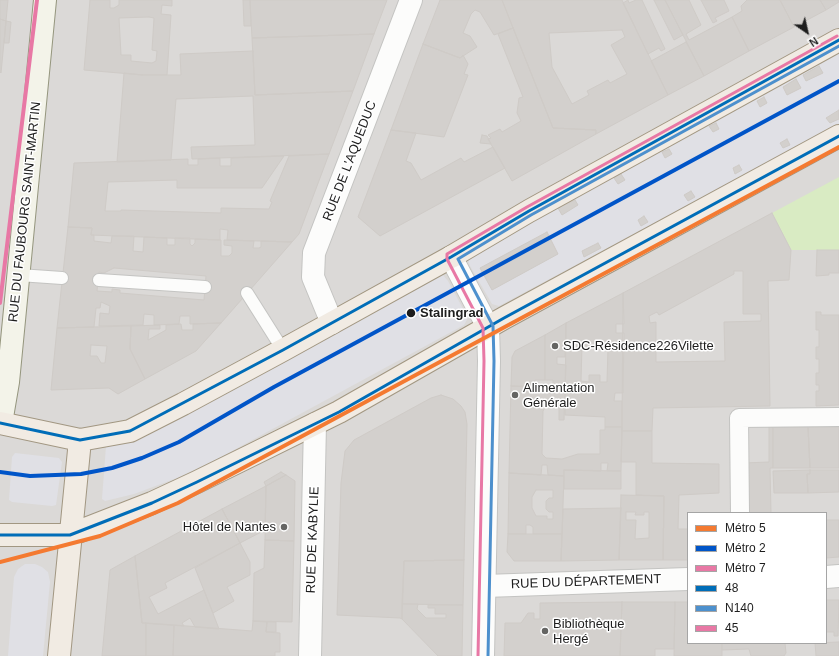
<!DOCTYPE html>
<meta charset="utf-8">
<style>
body{margin:0}
#map{position:relative;width:839px;height:656px;overflow:hidden;background:#eceae6;font-family:Helvetica,sans-serif}
canvas{display:block}
.legend{position:absolute;left:687px;top:512px;width:140px;height:132px;box-sizing:border-box;background:#fff;border:1px solid #a5a5a5;margin:0;padding:5px 7px;list-style:none;font-size:12px;color:#1d1d1d}
.legend li{display:flex;align-items:center;gap:8px;height:20px}
.legend b{width:20px;border:1px solid #a5a5a5}
.north{position:absolute;left:787px;top:12px;width:40px;height:40px;-webkit-text-stroke:3px #fff;paint-order:stroke;rotate:146deg;font-size:11px;font-weight:700;line-height:16px;text-align:center;color:#1d1d1d}
.north::after{content:'';display:block;margin:auto;width:14px;height:18px;background:#1d1d1d;clip-path:polygon(50% 0,100% 100%,50% 72%,0 100%)}
</style>
<div id="map">
<canvas width="839" height="656"></canvas>
<ul class="legend">
<li><b style="height:5px;background:#f47a31"></b>Métro 5</li>
<li><b style="height:5px;background:#0055c8"></b>Métro 2</li>
<li><b style="height:5px;background:#e878a5"></b>Métro 7</li>
<li><b style="height:5px;background:#006db8"></b>48</li>
<li><b style="height:5px;background:#4d90cd"></b>N140</li>
<li><b style="height:5px;background:#e878a5"></b>45</li>
</ul>
<div class="north">N</div>
</div>
<script>
const context = document.querySelector('canvas').getContext('2d');
context.lineJoin = 'round';
function fillPath(path, color) {
  context.fillStyle = color;
  context.fill(path, 'evenodd');
}
function poly(rows) {
  const path = new Path2D();
  for (const r of rows) {
    path.moveTo(r[0], r[1]);
    for (let i = 2; i < r.length; i += 2) path.lineTo(r[i], r[i + 1]);
  }
  return path;
}
function strokePath(path, color, width, dash) {
  context.strokeStyle = color;
  context.lineWidth = width;
  context.lineCap = dash ? 'butt' : 'round';
  context.setLineDash(dash || []);
  context.stroke(path);
}
function write(font, color, halo, rows, align = 'center') {
  context.font = font + ' Helvetica,sans-serif';
  context.lineWidth = 3;
  context.setLineDash([]);
  context.textBaseline = 'middle';
  context.strokeStyle = halo;
  context.fillStyle = color;
  for (const [text, x, y, turn = 0] of rows) {
    context.save();
    context.translate(x, y);
    context.rotate((+turn || 0) * Math.PI / 180);
    context.textAlign = isNaN(turn) ? turn : align;
    if (halo) context.strokeText(text, 0, 0);
    context.fillText(text, 0, 0);
    context.restore();
  }
}
const residential = poly([
 [0,0,839,0,839,656,0,656],
 [688,513,826,513,826,643,688,643]
]);
const grass = poly([
 [839,177,839,250,791,250,772,213]
]);
const plaza = poly([
 [839,51,839,110,827,118,830,123,839,119,839,124,499,306,492,304,470,266,468,259,479,251],
 [819,66,823,73,806,81,804,76],
 [796,79,801,88,787,95,783,87],
 [574,200,577,205,562,214,558,208],
 [547,232,558,254,492,290,481,268],
 [593,245,596,251,584,257,582,251],
 [439,274,443,275,448,281,468,318,464,325,221,457,177,478,134,494,105,501,102,499,106,446],
 [15,453,59,458,62,462,56,505,52,506,12,502,9,500,12,457],
 [25,564,35,564,42,567,48,572,50,582,43,656,8,656,14,577,18,569]
]);
const building = poly([
 [0,0,8,0,6,21,0,19,0,0],
 [90,0,110,0,110,8,114,8,119,5,119,0,172,0,172,6,162,5,161,14,171,15,167,75,143,75,84,70,90,0],
 [149,17,154,18,152,50,157,51,156,61,152,63,131,61,131,55,121,55,119,18,149,17],
 [243,0,250,0,251,26,244,26,243,0],
 [250,0,387,0,374,34,252,38,250,0],
 [440,0,502,0,513,28,494,35,480,12,475,10,471,14,463,33,470,36,477,47,460,58,423,44,440,0],
 [502,0,622,0,668,95,596,134,596,130,553,128,502,0],
 [622,30,625,37,611,45,627,74,610,83,608,80,587,91,589,95,572,104,552,67,549,33,622,30],
 [628,0,629,3,636,0,642,0,665,49,661,51,659,48,648,54,623,3,628,0],
 [654,0,665,0,683,35,674,40,654,0],
 [665,0,689,0,701,25,686,34,689,40,732,17,749,51,704,76,665,0],
 [701,0,724,0,729,11,715,18,717,21,713,23,701,0],
 [747,0,780,0,794,27,749,51,732,17,742,11,741,6,747,0],
 [780,0,820,0,826,10,794,27,780,0],
 [820,0,839,0,839,2,826,10,820,0],
 [0,19,6,21,1,73,0,72,0,19],
 [6,21,11,22,9,43,4,43,6,21],
 [513,28,553,128,596,130,596,134,512,181,488,139,491,138,488,135,500,129,502,132,521,121,517,113,519,98,523,97,498,34,513,28],
 [374,34,353,91,255,95,252,38,374,34],
 [686,42,704,76,668,95,651,61,686,42],
 [423,44,460,58,463,55,468,64,464,74,468,75,444,137,391,130,423,44],
 [253,51,255,95,353,91,329,154,192,159,191,147,255,145,253,96,176,99,171,160,117,162,124,73,143,75,181,75,180,54,253,51],
 [819,66,823,73,806,81,803,75,819,66],
 [796,79,801,88,787,95,783,87,796,79],
 [764,97,767,103,760,107,757,101,764,97],
 [839,110,839,119,830,123,826,118,839,110],
 [716,123,719,129,713,132,709,126,716,123],
 [391,130,416,133,406,161,411,163,421,180,461,158,464,162,493,147,505,168,380,236,358,217,391,130],
 [482,135,487,136,491,144,480,143,482,135],
 [787,139,790,145,783,148,780,143,787,139],
 [669,149,672,154,665,158,662,152,669,149],
 [329,154,299,234,292,242,227,240,228,230,220,229,220,240,91,235,92,228,68,227,74,163,188,159,188,165,198,165,198,159,220,158,220,166,231,166,231,158,284,156,262,188,177,188,177,180,108,182,105,211,121,211,121,210,221,213,221,208,269,209,272,202,270,201,289,156,329,154],
 [739,165,742,170,735,174,733,168,739,165],
 [621,174,625,180,618,184,614,178,621,174],
 [691,191,695,197,688,201,684,195,691,191],
 [575,200,578,205,562,215,558,208,575,200],
 [772,213,791,250,789,280,768,281,770,406,653,408,652,431,622,431,623,293,772,213],
 [734,271,743,271,743,314,761,314,761,321,724,322,725,361,656,362,656,322,650,323,649,316,657,312,659,315,734,274,734,271],
 [644,216,648,222,641,226,638,220,644,216],
 [68,227,92,228,91,235,94,235,94,241,111,243,112,236,134,236,133,251,143,252,144,237,167,238,167,245,175,245,175,238,190,238,190,244,192,246,195,243,195,239,221,240,221,256,229,256,232,253,232,246,224,245,224,240,254,241,253,248,259,248,261,247,261,241,292,242,221,323,190,324,190,316,180,316,179,324,154,325,154,315,144,314,143,325,99,326,100,313,109,314,110,306,101,302,100,308,96,308,94,327,57,328,68,227],
 [114,268,206,276,204,300,120,293,120,290,112,289,112,292,97,291,99,272,104,273,114,268],
 [547,232,558,254,492,290,480,268,547,232],
 [598,243,601,248,584,257,582,251,598,243],
 [817,250,839,250,839,273,829,273,829,275,816,276,817,250],
 [623,293,624,324,616,324,616,333,624,333,623,393,615,393,614,401,622,401,622,427,605,427,605,417,565,415,566,323,623,293],
 [582,346,587,346,587,348,589,348,589,346,608,348,607,382,600,382,600,375,589,375,589,382,581,381,582,346],
 [816,312,821,312,821,315,839,315,839,405,816,406,816,391,819,391,819,385,816,385,816,373,819,373,819,359,816,359,816,347,819,347,819,330,816,330,816,312],
 [221,323,196,351,145,379,130,349,131,326,160,325,160,329,149,329,148,340,166,330,166,325,181,324,182,330,193,330,193,324,221,323],
 [566,323,565,357,557,357,557,364,566,365,565,388,553,388,553,380,545,380,545,335,566,323],
 [131,326,130,349,145,379,118,394,109,388,51,390,57,328,131,326],
 [91,345,107,346,105,363,101,363,97,356,90,356,91,345],
 [545,335,545,380,535,380,535,387,511,386,512,357,515,351,545,335],
 [511,386,565,388,564,420,559,420,559,406,546,406,543,411,542,454,546,458,562,459,578,454,600,454,600,430,605,430,605,427,622,427,621,471,607,471,608,463,601,463,601,471,564,470,564,476,548,475,547,465,542,465,541,475,509,473,511,386],
 [441,395,453,399,461,406,465,412,467,424,464,560,404,561,402,619,400,618,337,615,341,483,345,451,354,440,431,398,441,395],
 [769,427,773,427,773,468,770,468,771,513,744,513,744,463,769,462,769,427],
 [773,427,808,427,810,468,773,468,773,427],
 [808,427,839,427,839,468,810,468,808,427],
 [622,431,652,431,652,463,719,464,719,493,679,495,678,529,688,529,688,560,663,560,664,496,636,495,636,462,621,462,622,431],
 [564,470,621,471,621,489,564,489,564,470],
 [810,470,839,470,839,492,808,493,807,474,810,474,810,470],
 [810,470,810,474,807,474,808,493,774,493,773,471,810,470],
 [281,472,286,475,266,486,264,482,281,472],
 [509,473,564,476,562,534,533,534,533,527,530,525,526,525,526,534,508,534,509,473],
 [536,490,553,490,553,498,549,498,546,501,546,509,549,512,553,512,553,519,547,519,547,516,536,516,532,508,532,497,536,490],
 [286,475,295,481,294,541,265,540,266,486,286,475],
 [266,486,265,530,240,543,222,509,266,486],
 [621,495,664,496,663,560,619,560,621,495],
 [626,512,636,512,635,515,644,515,644,512,649,512,649,538,635,539,636,520,626,520,626,512],
 [621,508,619,560,561,561,563,509,621,508],
 [222,509,240,543,165,583,167,588,149,597,158,614,204,590,219,629,195,627,190,618,182,623,184,626,142,623,135,556,222,509],
 [826,520,839,520,839,557,826,558,826,520],
 [508,534,562,534,561,561,514,561,507,552,508,534],
 [265,540,294,541,292,622,253,621,254,573,264,568,265,540],
 [240,543,250,562,250,575,227,587,234,601,213,613,195,568,240,543],
 [135,556,142,623,146,623,146,656,102,656,110,570,135,556],
 [464,560,463,605,402,604,404,561,464,560],
 [826,600,839,600,838,636,834,636,834,632,826,632,826,600],
 [622,602,620,656,504,656,505,623,521,623,528,613,534,613,534,619,540,619,540,603,622,602],
 [622,602,675,602,674,649,655,649,655,656,620,656,622,602],
 [675,602,688,602,688,643,722,643,722,656,674,656,675,602],
 [402,604,418,604,417,609,426,618,446,618,446,614,435,614,435,608,428,608,428,605,463,605,462,656,438,656,402,619,402,604],
 [253,621,267,622,266,632,280,633,280,652,275,652,275,656,173,656,174,625,252,631,253,621],
 [267,622,276,622,276,632,266,632,267,622],
 [146,623,174,625,173,656,146,656,146,623],
 [839,642,839,656,816,656,815,643,839,642],
 [722,643,785,643,786,653,784,656,751,656,749,649,722,650,722,643]
]);
const service = poly([
 [19,275,62,278],
 [99,280,205,287],
 [247,293,283,350]
]);
const pedestrian = poly([
 [740,513,739,418,839,417]
]);
const minor = poly([
 [332,323,313,277,314,253,411,0],
 [826,577,839,576],
 [485,586,688,579],
 [310,656,315,424]
]);
const tertiary = poly([
 [451,257,488,327,489,361,483,656]
]);
const secondary = poly([
 [1,423,8,382,45,0]
]);
const primary = poly([
 [0,423,80,440,130,431,183,404,283,350,451,257,529,211,839,40],
 [0,535,70,535,152,503,197,482,339,412,504,318,839,136],
 [59,656,80,440]
]);
const bus1 = poly([
 [0,423,80,440,130,431,283,350,451,257,529,211,839,40],
 [0,535,70,535,152,503,197,482,339,412,504,318,839,136]
]);
const bus2 = poly([
 [488,656,494,361,493,326,458,259,531,215,839,46]
]);
const bus3 = poly([
 [478,656,484,361,483,328,447,259,447,254,527,207,837,36]
]);
const metro1 = poly([
 [0,562,100,536,178,503,839,147]
]);
const metro2 = poly([
 [0,472,30,476,81,474,112,468,142,458,179,442,274,387,839,81]
]);
const metro3 = poly([
 [0,303,37,0]
]);
const markers = [
 [411,313,5,"#1d1d1d"],
 [555,346,4,"#656563"],
 [515,395,4,"#656563"],
 [284,527,4,"#656563"],
 [545,631,4,"#656563"]
];
const streetNames = [
 ["RUE DE L'AQUEDUC",350,161,-69],
 ["RUE DU FAUBOURG SAINT-MARTIN",25,212,-84],
 ["RUE DE KABYLIE",313,540,-88],
 ["RUE DU DÉPARTEMENT",586,582,-2]
];
const stopNames = [
 ["Stalingrad",420,313]
];
const poiNames = [
 ["SDC-Résidence226Vilette",563,346],
 ["Alimentation",523,388],
 ["Générale",523,403],
 ["Hôtel de Nantes",276,527,"right"],
 ["Bibliothèque",553,624],
 ["Hergé",553,639]
];
fillPath(residential, '#dbd9d7');
fillPath(grass, '#d9ebc3');
fillPath(plaza, '#e0e0e5');
fillPath(building, '#d3d0cd');
strokePath(building, '#cfcbc7', 1);
strokePath(service, '#c4c4c2', 14);
strokePath(pedestrian, '#c4c4c2', 20);
strokePath(minor, '#c4c4c2', 24);
strokePath(tertiary, '#c4c4c2', 24);
strokePath(secondary, '#95967e', 24);
strokePath(primary, '#a29782', 24);
strokePath(service, '#fcfcfb', 12);
strokePath(pedestrian, '#fcfcfb', 18);
strokePath(minor, '#fcfcfb', 22);
strokePath(tertiary, '#fcfcfb', 22);
strokePath(secondary, '#f3f3e9', 22);
strokePath(primary, '#f1ebe3', 22);
strokePath(bus1, '#006db8', 3);
strokePath(bus2, '#4d90cd', 3);
strokePath(bus3, '#e878a5', 3);
strokePath(metro1, '#f47a31', 4);
strokePath(metro2, '#0055c8', 4);
strokePath(metro3, '#e878a5', 4);
for (const [x, y, r, color] of markers) {
  const dot = new Path2D();
  dot.arc(x, y, r, 0, 2 * Math.PI);
  context.fillStyle = color;
  context.fill(dot);
  strokePath(dot, '#fff', 1.5);
}
write('13px', '#1d1d1d', '#fff', streetNames);
write('bold 13px', '#1d1d1d', '#fff', stopNames, 'left');
write('13px', '#1d1d1d', '#fff', poiNames, 'left');
</script>
